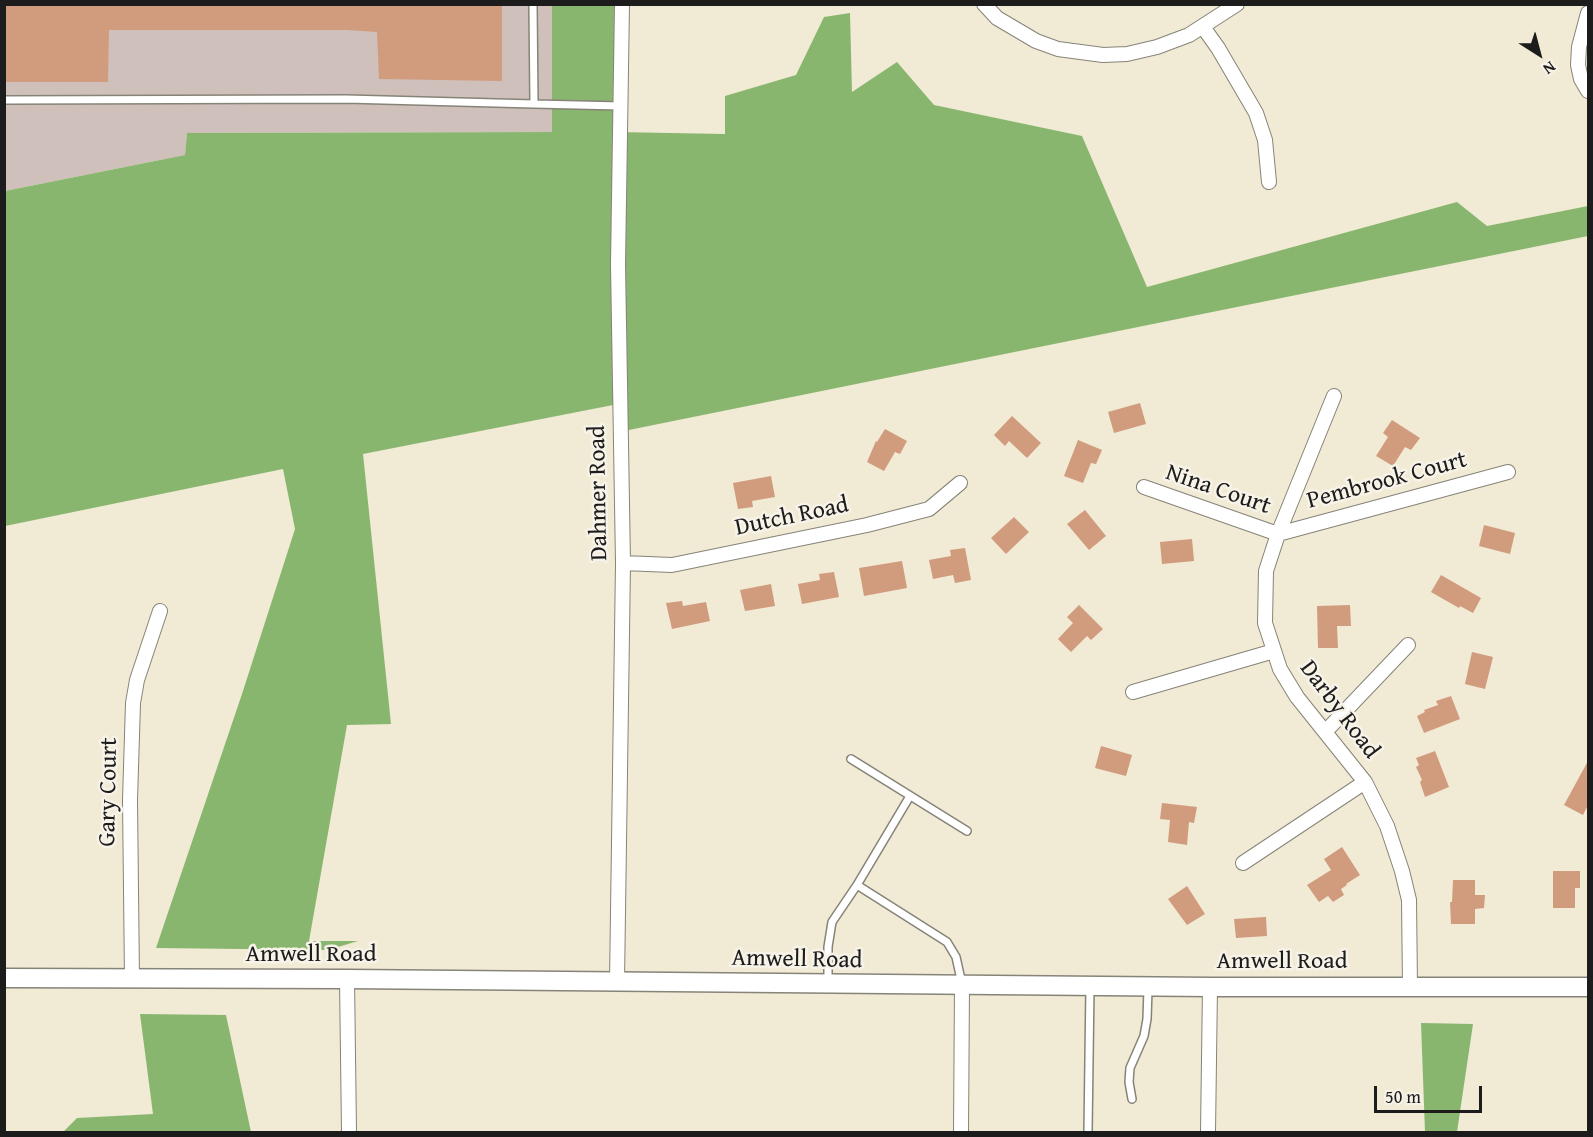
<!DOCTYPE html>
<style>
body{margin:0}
#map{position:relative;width:1593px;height:1137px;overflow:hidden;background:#f1ead4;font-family:"Gentium Book Plus",serif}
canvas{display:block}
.frame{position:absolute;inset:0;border:6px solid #1c1c1c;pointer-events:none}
.north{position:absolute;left:1509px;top:24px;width:60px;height:60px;-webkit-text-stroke:4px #f7f3e8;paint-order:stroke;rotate:144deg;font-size:16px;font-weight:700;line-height:24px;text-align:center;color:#1c1c1c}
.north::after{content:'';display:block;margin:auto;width:21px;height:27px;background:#1c1c1c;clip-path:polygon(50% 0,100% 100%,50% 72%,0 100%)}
.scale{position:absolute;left:1374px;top:1086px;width:108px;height:27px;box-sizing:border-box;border:3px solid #1c1c1c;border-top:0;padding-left:8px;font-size:18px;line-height:21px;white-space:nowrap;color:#1c1c1c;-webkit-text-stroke:4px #f7f3e8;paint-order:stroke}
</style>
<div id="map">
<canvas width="1593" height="1137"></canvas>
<div class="frame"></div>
<div class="north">N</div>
<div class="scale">50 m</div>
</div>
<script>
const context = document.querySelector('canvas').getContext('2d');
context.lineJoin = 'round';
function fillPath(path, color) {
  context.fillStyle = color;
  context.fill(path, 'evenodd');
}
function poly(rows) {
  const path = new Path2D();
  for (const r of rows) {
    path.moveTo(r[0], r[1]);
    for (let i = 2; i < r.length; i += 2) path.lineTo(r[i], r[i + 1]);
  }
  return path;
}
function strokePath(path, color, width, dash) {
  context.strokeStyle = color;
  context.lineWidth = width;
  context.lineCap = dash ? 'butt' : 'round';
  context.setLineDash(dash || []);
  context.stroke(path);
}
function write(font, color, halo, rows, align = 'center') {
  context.font = font + ' "Gentium Book Plus",serif';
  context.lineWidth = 5;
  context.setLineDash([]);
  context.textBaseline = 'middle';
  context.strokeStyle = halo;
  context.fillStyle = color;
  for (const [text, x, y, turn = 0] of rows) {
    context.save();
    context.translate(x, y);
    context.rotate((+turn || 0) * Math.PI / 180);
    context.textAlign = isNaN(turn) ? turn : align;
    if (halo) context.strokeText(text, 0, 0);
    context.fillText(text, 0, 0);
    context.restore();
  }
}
const industrial = poly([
 [5,5,552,5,552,132,187,133,185,155,5,191]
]);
const forest = poly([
 [552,5,617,5,615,132,725,134,725,96,796,75,824,17,850,13,852,92,897,62,934,105,1082,136,1147,287,1457,202,1487,226,1588,206,1588,236,614,433,613,405,363,454,391,724,347,725,309,941,358,941,328,950,156,948,242,694,295,529,283,469,5,526,5,191,185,155,187,133,552,132],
 [140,1014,226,1015,251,1132,63,1132,77,1118,153,1114],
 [1421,1023,1473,1024,1457,1132,1425,1132]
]);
const building = poly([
 [4,4,502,4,502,81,379,79,377,32,347,30,109,30,108,82,4,82],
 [1140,403,1146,424,1114,433,1108,412],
 [1012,416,1041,443,1027,458,1009,441,1005,446,994,435],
 [1392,420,1420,438,1411,450,1405,447,1393,466,1376,456,1388,437,1383,433],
 [885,429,907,441,900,454,895,452,884,471,867,462,876,441,877,442],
 [1078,440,1102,450,1096,464,1091,463,1083,483,1064,476],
 [771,476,775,497,752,501,753,507,738,509,733,483],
 [1085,510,1106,536,1089,550,1067,524],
 [1014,517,1029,532,1006,554,991,538],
 [1484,525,1515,533,1510,554,1479,546],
 [1192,539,1194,561,1162,564,1160,542],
 [965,548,971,580,955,583,953,575,933,579,929,560,951,556,950,550],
 [902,561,907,588,864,596,859,568],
 [834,572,839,597,802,604,798,584,820,580,819,574],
 [1441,575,1481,598,1473,613,1460,606,1459,608,1431,592],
 [771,584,775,606,745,611,740,590],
 [682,601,683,606,706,602,710,621,672,629,666,603],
 [1079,605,1103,629,1091,640,1087,636,1071,652,1058,639,1073,623,1067,617],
 [1350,605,1351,626,1337,626,1338,648,1318,648,1317,606],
 [1472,652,1493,657,1485,689,1465,684],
 [1451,696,1460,719,1424,733,1417,716,1425,712,1424,710,1438,705,1436,701],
 [1101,746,1132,755,1126,776,1095,768],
 [1435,751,1449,787,1425,797,1420,782,1422,780,1416,767,1419,765,1416,758],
 [1588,761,1588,805,1583,815,1564,805],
 [1162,803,1197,807,1194,823,1189,822,1187,845,1168,842,1170,820,1160,819],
 [1342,847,1360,875,1346,884,1347,885,1341,889,1344,895,1333,902,1328,896,1319,902,1307,885,1331,870,1324,859],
 [1553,871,1580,871,1580,888,1575,888,1575,908,1553,908],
 [1453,880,1475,880,1475,895,1485,895,1484,908,1475,909,1475,924,1451,924,1450,902,1452,902],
 [1187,886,1205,914,1187,925,1168,899],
 [1266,917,1267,936,1236,938,1234,919]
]);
const service = poly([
 [533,4,534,104,621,106],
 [4,100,346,99,534,104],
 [851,759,967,831],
 [857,885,910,796],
 [828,981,828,947,832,922,857,885,947,942,956,957,962,984],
 [1132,1099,1129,1082,1130,1068,1144,1036,1147,1019,1148,989],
 [1088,1132,1090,986]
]);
const minor = poly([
 [984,4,997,18,1036,41,1058,49,1103,55,1127,54,1157,47,1189,35,1237,4],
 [1588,13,1579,47,1578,65,1581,79,1588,91],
 [1203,27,1218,48,1256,113,1265,140,1269,182],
 [1334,396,1278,534,1266,571,1265,623,1280,669,1297,697,1365,782,1387,826,1402,871,1409,900,1410,986],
 [1144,487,1278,534,1508,472],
 [623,563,672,565,867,525,929,509,960,483],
 [1133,692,1274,651],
 [1325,732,1408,645],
 [1243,863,1365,782],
 [132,979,130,800,133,703,137,680,160,611],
 [347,979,349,1132],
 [617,982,623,563,618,264,622,4],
 [961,1132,962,985],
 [1208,1132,1210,987]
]);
const secondary = poly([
 [4,978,347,979,1210,987,1588,987]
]);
const streetNames = [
 ["Pembrook Court",1387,481,-15],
 ["Nina Court",1218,490,19],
 ["Dahmer Road",599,493,-91],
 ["Dutch Road",792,517,-12],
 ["Darby Road",1339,710,53],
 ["Gary Court",109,792,-89],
 ["Amwell Road",311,955],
 ["Amwell Road",797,960,1],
 ["Amwell Road",1282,962]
];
fillPath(industrial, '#cfc0bb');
fillPath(forest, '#89b66f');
fillPath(building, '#d19b7e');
strokePath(service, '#868378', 10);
strokePath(minor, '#868378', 16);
strokePath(secondary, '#868378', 21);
strokePath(service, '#fff', 7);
strokePath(minor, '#fff', 14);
strokePath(secondary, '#fff', 18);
write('24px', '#1c1c1c', '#f7f3e8', streetNames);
</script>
